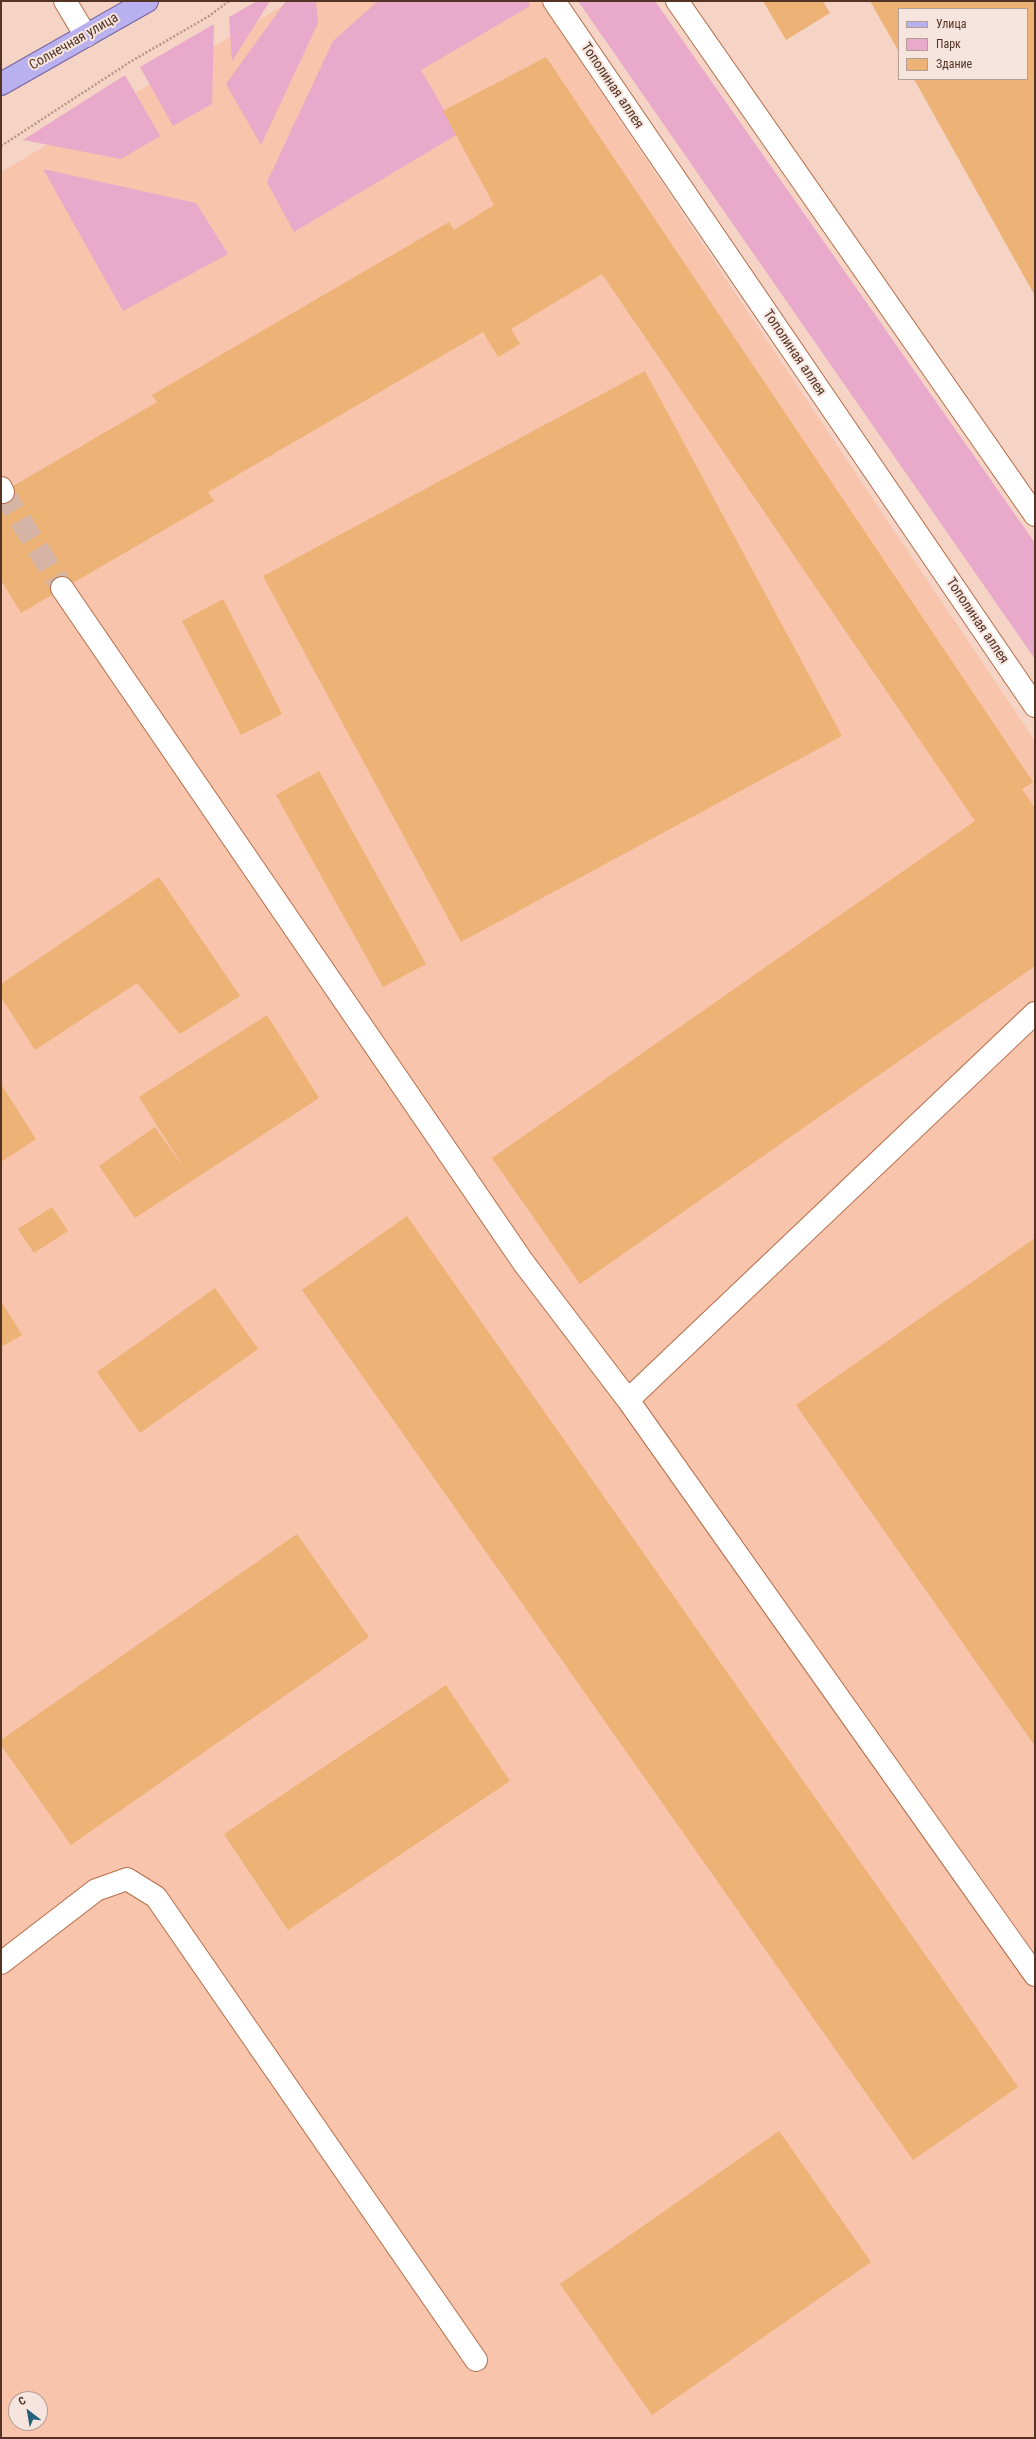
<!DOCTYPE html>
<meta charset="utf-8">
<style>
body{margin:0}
#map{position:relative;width:1036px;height:2439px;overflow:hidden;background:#f5d4c5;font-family:"Roboto Condensed",sans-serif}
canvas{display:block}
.frame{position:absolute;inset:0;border:2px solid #533324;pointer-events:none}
.legend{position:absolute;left:898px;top:8px;width:130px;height:72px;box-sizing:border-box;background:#f6e5de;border:1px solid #b59e94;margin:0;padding:5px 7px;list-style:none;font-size:12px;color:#533324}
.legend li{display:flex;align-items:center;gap:8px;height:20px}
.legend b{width:20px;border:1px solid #b59e94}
.north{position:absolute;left:8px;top:2391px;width:40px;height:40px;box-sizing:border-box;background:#f6e5de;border:1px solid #b59e94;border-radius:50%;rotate:329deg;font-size:11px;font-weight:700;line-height:16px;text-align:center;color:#533324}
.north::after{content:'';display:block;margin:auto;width:14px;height:18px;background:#256279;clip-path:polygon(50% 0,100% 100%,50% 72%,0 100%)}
</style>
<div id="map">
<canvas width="1036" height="2439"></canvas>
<div class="frame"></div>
<ul class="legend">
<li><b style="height:5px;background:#b8b0ef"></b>Улица</li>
<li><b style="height:11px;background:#e8a9ca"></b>Парк</li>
<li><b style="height:11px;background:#edb275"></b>Здание</li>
</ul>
<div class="north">С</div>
</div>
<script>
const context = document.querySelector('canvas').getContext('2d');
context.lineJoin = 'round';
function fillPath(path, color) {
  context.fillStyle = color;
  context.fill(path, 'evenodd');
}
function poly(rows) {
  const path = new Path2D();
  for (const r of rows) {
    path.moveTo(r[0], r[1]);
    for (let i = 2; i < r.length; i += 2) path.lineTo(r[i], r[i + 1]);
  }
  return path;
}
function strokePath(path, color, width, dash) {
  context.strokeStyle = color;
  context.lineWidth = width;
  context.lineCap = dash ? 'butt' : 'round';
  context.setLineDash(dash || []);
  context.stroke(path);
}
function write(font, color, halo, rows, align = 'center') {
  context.font = font + ' "Roboto Condensed",sans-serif';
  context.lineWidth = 4;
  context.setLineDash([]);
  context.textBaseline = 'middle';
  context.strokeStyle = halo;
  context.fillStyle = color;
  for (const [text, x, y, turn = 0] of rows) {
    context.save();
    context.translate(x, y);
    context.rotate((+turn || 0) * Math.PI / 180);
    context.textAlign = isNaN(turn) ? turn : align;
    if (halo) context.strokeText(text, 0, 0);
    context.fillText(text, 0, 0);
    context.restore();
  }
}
const built = poly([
 [291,1,540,1,1035,741,1035,2438,1,2438,1,172],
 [16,2399,40,2399,40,2423,16,2423]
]);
const green = poly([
 [257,1,270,1,232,61,229,17],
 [286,1,316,1,318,23,261,145,226,84],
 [378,1,528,1,530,6,421,70,458,134,294,232,267,182,333,41],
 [578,1,655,1,1035,543,1035,659],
 [214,24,212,104,173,126,140,67],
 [125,75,160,136,121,159,23,140],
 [43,169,196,203,228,254,123,311]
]);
const building = poly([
 [763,1,823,1,830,13,786,40],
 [870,1,1035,1,1035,296,914,79,1027,79,1027,9,899,9,899,52],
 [546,57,1033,782,1022,789,1035,808,1035,966,580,1284,492,1158,975,821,602,274,511,329,520,344,498,357,483,332,208,492,214,501,21,613,1,580,1,493,157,402,152,395,449,222,454,230,494,205,443,111],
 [645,371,842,736,461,942,263,576],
 [223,599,282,714,241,735,182,621],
 [319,771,426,964,383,987,276,795],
 [159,877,240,996,180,1034,137,983,35,1050,1,997,1,984],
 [267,1015,319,1098,135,1218,99,1166,155,1127,186,1171,139,1097],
 [1,1084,36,1139,1,1162],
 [52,1207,68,1231,34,1253,18,1229],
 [407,1216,1018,2087,913,2160,302,1290],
 [1035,1238,1035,1746,796,1405],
 [215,1288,258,1349,140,1433,97,1372],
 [1,1301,22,1335,1,1347],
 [297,1534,369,1637,71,1845,1,1745,1,1740],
 [446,1685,510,1781,288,1930,224,1834],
 [779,2131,871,2262,652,2415,560,2284]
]);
const minorTunnel = poly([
 [3,492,62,588]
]);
const path = poly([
 [1,146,130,62,209,16,229,1]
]);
const minor = poly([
 [65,1,86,36],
 [554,1,1035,706],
 [677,1,1035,515],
 [1,488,3,492],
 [62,588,523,1262,628,1400,1035,1013],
 [628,1400,1035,1975],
 [1,1963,96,1890,127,1879,156,1897,476,2360]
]);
const major = poly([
 [1,84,147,1]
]);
const streetNames = [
 ["Солнечная улица",74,42,-30],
 ["Тополиная аллея",612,86,56],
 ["Тополиная аллея",794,353,56],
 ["Тополиная аллея",977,621,56]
];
fillPath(built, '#f8c4ac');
fillPath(green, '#e8a9ca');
fillPath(building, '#edb275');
strokePath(minorTunnel, '#d5b4a5', 22, [22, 11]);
strokePath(minor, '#b46d49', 24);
strokePath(major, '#7562a1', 24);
strokePath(path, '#b69586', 2.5, [2, 2]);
strokePath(minor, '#fff', 22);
strokePath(major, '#b8b0ef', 22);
write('14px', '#533324', '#f6e5de', streetNames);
</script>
